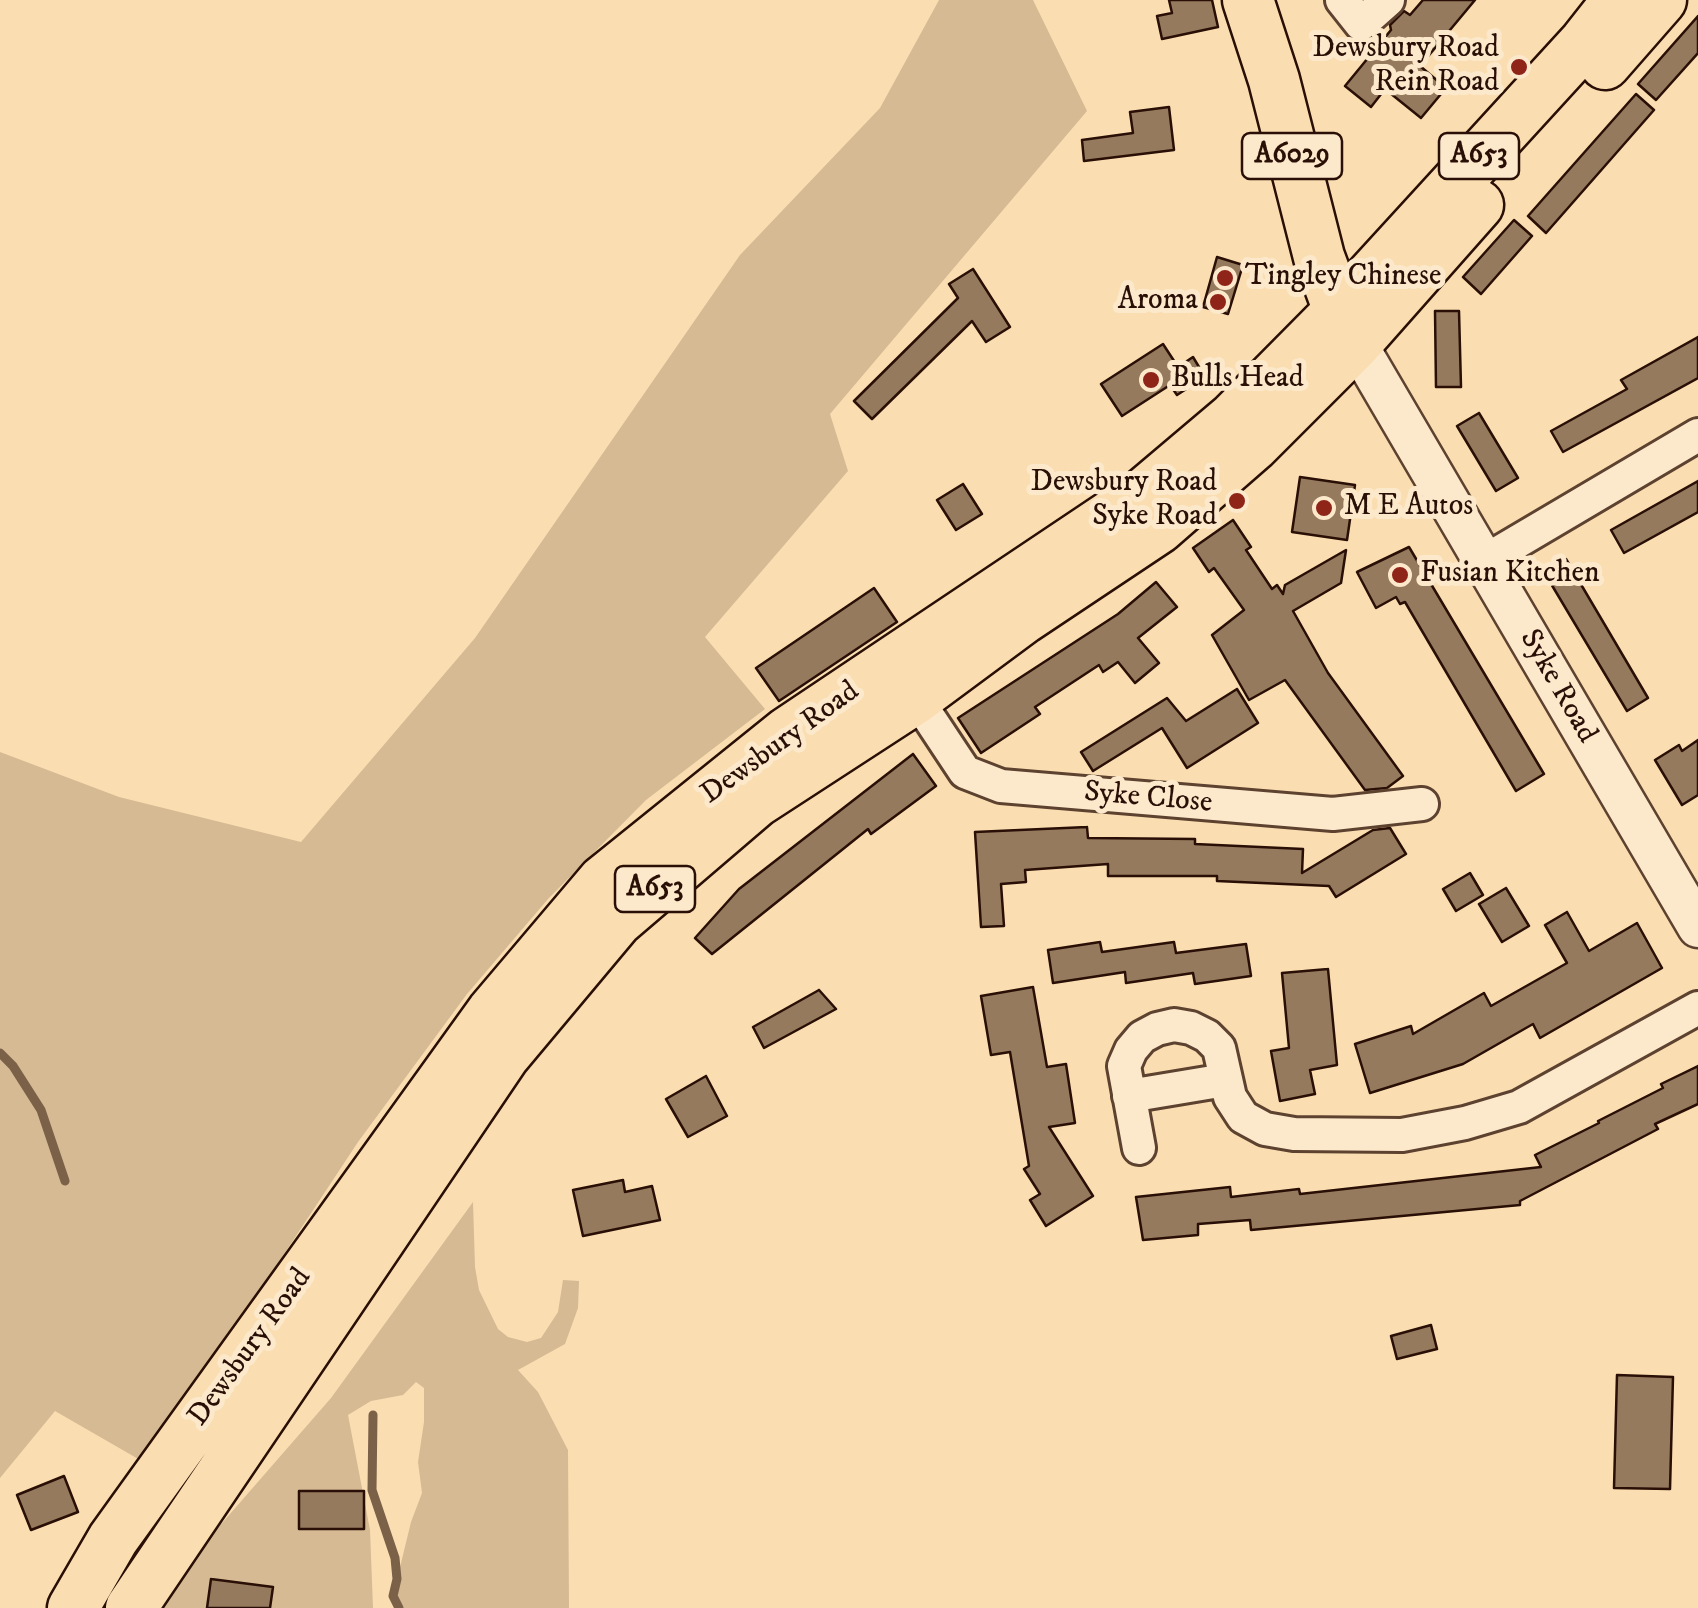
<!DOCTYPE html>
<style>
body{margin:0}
canvas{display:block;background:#faddb0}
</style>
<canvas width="1698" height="1608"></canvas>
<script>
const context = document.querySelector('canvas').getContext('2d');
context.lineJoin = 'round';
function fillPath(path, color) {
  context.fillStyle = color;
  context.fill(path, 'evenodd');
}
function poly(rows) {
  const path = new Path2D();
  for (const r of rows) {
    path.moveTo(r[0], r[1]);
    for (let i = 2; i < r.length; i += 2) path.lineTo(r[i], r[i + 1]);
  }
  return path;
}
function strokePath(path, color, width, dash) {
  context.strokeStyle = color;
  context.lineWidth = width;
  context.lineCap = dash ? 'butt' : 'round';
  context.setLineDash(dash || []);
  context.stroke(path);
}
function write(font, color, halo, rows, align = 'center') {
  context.font = font + ' "IM FELL DW Pica",serif';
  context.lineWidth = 10;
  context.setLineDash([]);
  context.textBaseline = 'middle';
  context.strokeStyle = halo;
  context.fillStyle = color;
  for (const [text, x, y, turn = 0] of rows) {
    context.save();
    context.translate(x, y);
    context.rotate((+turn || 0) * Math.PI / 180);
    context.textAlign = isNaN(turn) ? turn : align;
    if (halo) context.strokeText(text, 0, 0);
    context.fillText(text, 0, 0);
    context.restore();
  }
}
const green = poly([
 [939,0,1033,0,1087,111,830,414,848,471,705,637,765,709,646,800,548,899,467,994,358,1142,259,1292,140,1460,55,1411,0,1478,0,752,119,797,301,842,475,638,740,255,880,108],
 [473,1202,475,1267,479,1290,498,1329,508,1337,527,1342,541,1338,558,1312,563,1280,579,1281,578,1308,565,1344,518,1370,538,1392,568,1450,569,1608,399,1608,393,1596,411,1522,422,1493,418,1462,424,1422,424,1388,416,1382,403,1395,371,1401,348,1415,370,1530,373,1608,159,1608,176,1576,331,1398]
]);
const stream = poly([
 [0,1053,13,1066,41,1110,65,1181],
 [373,1415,372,1490,395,1558,397,1579,393,1596,399,1608]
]);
const building = poly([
 [1169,0,1212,0,1218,27,1162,39,1157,16,1172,13,1169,0],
 [1423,0,1475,0,1420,66,1446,88,1421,118,1385,89,1371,107,1345,86,1391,30,1390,25,1404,11,1410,15,1423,0],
 [1698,16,1698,53,1656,100,1638,84,1698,16],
 [1636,94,1654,110,1546,233,1528,216,1636,94],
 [1169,107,1174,150,1084,161,1082,140,1133,133,1130,112,1169,107],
 [1514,220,1532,236,1481,294,1463,277,1514,220],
 [1217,257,1243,265,1228,314,1203,307,1217,257],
 [973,269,1010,327,986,342,972,321,872,419,854,401,958,298,949,284,973,269],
 [1435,311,1459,311,1461,387,1436,387,1435,311],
 [1698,337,1698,378,1563,452,1551,431,1627,389,1621,380,1698,337],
 [1163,344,1178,367,1193,357,1205,377,1177,395,1170,385,1122,416,1101,384,1163,344],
 [1479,413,1518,478,1496,491,1457,426,1479,413],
 [1300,477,1355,485,1347,540,1292,532,1300,477],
 [1698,481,1698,512,1624,553,1611,530,1698,481],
 [963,484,982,514,956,530,937,500,963,484],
 [1233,520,1251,547,1246,550,1272,589,1277,585,1283,594,1285,585,1346,550,1341,583,1293,611,1328,673,1403,776,1387,788,1365,790,1285,680,1249,700,1212,635,1244,610,1214,568,1209,572,1193,548,1233,520],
 [1409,547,1544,774,1516,791,1405,602,1400,604,1396,597,1376,608,1357,572,1409,547],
 [1566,559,1648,698,1627,711,1544,572,1566,559],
 [1156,582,1177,607,1138,638,1159,663,1135,683,1118,662,1103,672,1099,665,1035,707,1040,714,981,753,958,718,1118,614,1156,582],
 [874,588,897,622,779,701,756,668,874,588],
 [1237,689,1258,723,1187,768,1162,728,1093,771,1081,752,1167,698,1186,721,1237,689],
 [1698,740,1698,795,1682,805,1655,760,1679,745,1682,751,1698,740],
 [913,754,936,786,871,834,868,829,712,954,695,938,739,889,913,754],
 [1087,827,1088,838,1195,839,1195,844,1303,849,1302,873,1373,830,1390,828,1406,854,1336,897,1329,886,1217,881,1217,876,1108,876,1108,864,1025,870,1026,882,1001,884,1004,926,981,927,975,832,1087,827],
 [1470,873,1483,895,1456,911,1443,889,1470,873],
 [1506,888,1529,926,1502,942,1479,904,1506,888],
 [1567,912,1589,951,1637,923,1662,968,1540,1038,1533,1024,1463,1064,1370,1093,1355,1044,1411,1026,1413,1034,1484,993,1491,1006,1567,963,1545,925,1567,912],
 [1100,942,1102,952,1174,942,1176,953,1246,944,1251,976,1195,984,1193,973,1126,983,1125,972,1053,983,1048,950,1100,942],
 [1328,969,1337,1065,1310,1070,1315,1094,1280,1101,1271,1051,1289,1048,1282,973,1328,969],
 [1033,987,1047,1067,1066,1064,1075,1123,1049,1127,1093,1196,1046,1226,1030,1200,1040,1194,1024,1169,1029,1166,1010,1052,991,1055,981,996,1033,987],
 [819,990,836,1009,764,1048,753,1027,819,990],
 [1698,1066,1698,1104,1655,1124,1658,1129,1520,1201,1520,1205,1251,1230,1250,1220,1198,1224,1198,1235,1143,1240,1136,1197,1230,1187,1231,1197,1299,1189,1300,1194,1541,1167,1535,1155,1599,1123,1598,1121,1663,1088,1661,1084,1698,1066],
 [706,1076,727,1116,688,1137,666,1099,706,1076],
 [623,1180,625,1192,652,1186,660,1220,583,1236,573,1190,623,1180],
 [1431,1325,1437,1349,1397,1359,1391,1336,1431,1325],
 [1617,1375,1673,1377,1670,1489,1614,1488,1617,1375],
 [64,1476,78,1512,31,1530,17,1495,64,1476],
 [299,1491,364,1491,364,1529,299,1529,299,1491],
 [211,1579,273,1587,270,1608,207,1608,211,1579]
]);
const minor = poly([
 [1342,0,1361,24,1388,0],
 [1483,562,1698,435],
 [916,698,965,772,1001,786,1333,814,1422,804],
 [1129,1096,1225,1080],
 [1139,1148,1124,1066,1131,1050,1142,1037,1157,1029,1174,1025,1191,1028,1207,1036,1219,1048,1230,1097,1243,1117,1265,1129,1294,1134,1402,1135,1465,1123,1519,1107,1698,1008]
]);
const tertiary = poly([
 [1356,343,1698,927]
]);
const primary = poly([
 [1248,0,1274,80,1319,257,1339,311,1351,333],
 [1605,64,1661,0],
 [73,1608,113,1539,492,1012,603,881,788,732,1142,495,1233,418,1339,311,1585,42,1618,0],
 [131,1608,504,1056,617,921,756,802,916,698,1024,618,1159,528,1253,446,1356,343,1478,205]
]);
const markers = [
 [1519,67,10,"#8f2418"],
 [1225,278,10,"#8f2418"],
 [1218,302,10,"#8f2418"],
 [1151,380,10,"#8f2418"],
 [1237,501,10,"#8f2418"],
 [1324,508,10,"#8f2418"],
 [1400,575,10,"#8f2418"]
];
const shields = [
 [1292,156,100],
 [1479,156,80],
 [655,889,80]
];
const shieldNames = [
 ["A6029",1292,156],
 ["A653",1479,156],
 ["A653",655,889]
];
const poiNames = [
 ["Dewsbury Road",1499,50,"right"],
 ["Rein Road",1499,84,"right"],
 ["Tingley Chinese",1245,278],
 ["Aroma",1198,302,"right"],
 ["Bulls Head",1171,380],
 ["Dewsbury Road",1217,484,"right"],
 ["Syke Road",1217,518,"right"],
 ["M E Autos",1344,508],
 ["Fusian Kitchen",1420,575]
];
const streetNames = [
 ["Syke Road",1557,687,60],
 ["Dewsbury Road",781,744,-36],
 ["Syke Close",1148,799,5],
 ["Dewsbury Road",251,1348,-54]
];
fillPath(green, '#d6ba93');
strokePath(stream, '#7c6149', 9);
fillPath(building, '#967a5e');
strokePath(building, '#290f06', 2.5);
strokePath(minor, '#5d4230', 38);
strokePath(tertiary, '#5d4230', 45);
strokePath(primary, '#290f06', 55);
strokePath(minor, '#fce9cc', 32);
strokePath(tertiary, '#fce9cc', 40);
strokePath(primary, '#faddb0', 50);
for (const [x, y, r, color] of markers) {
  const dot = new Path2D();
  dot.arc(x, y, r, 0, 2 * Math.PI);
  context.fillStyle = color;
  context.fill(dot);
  strokePath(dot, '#fce9cc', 4);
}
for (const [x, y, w] of shields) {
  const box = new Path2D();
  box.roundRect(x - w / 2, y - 23, w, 46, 8);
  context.fillStyle = '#fce9cc';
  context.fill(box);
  strokePath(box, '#290f06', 2.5);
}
write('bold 28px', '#290f06', null, shieldNames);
write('30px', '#290f06', '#fce9cc', poiNames, 'left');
write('30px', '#290f06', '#fce9cc', streetNames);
</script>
